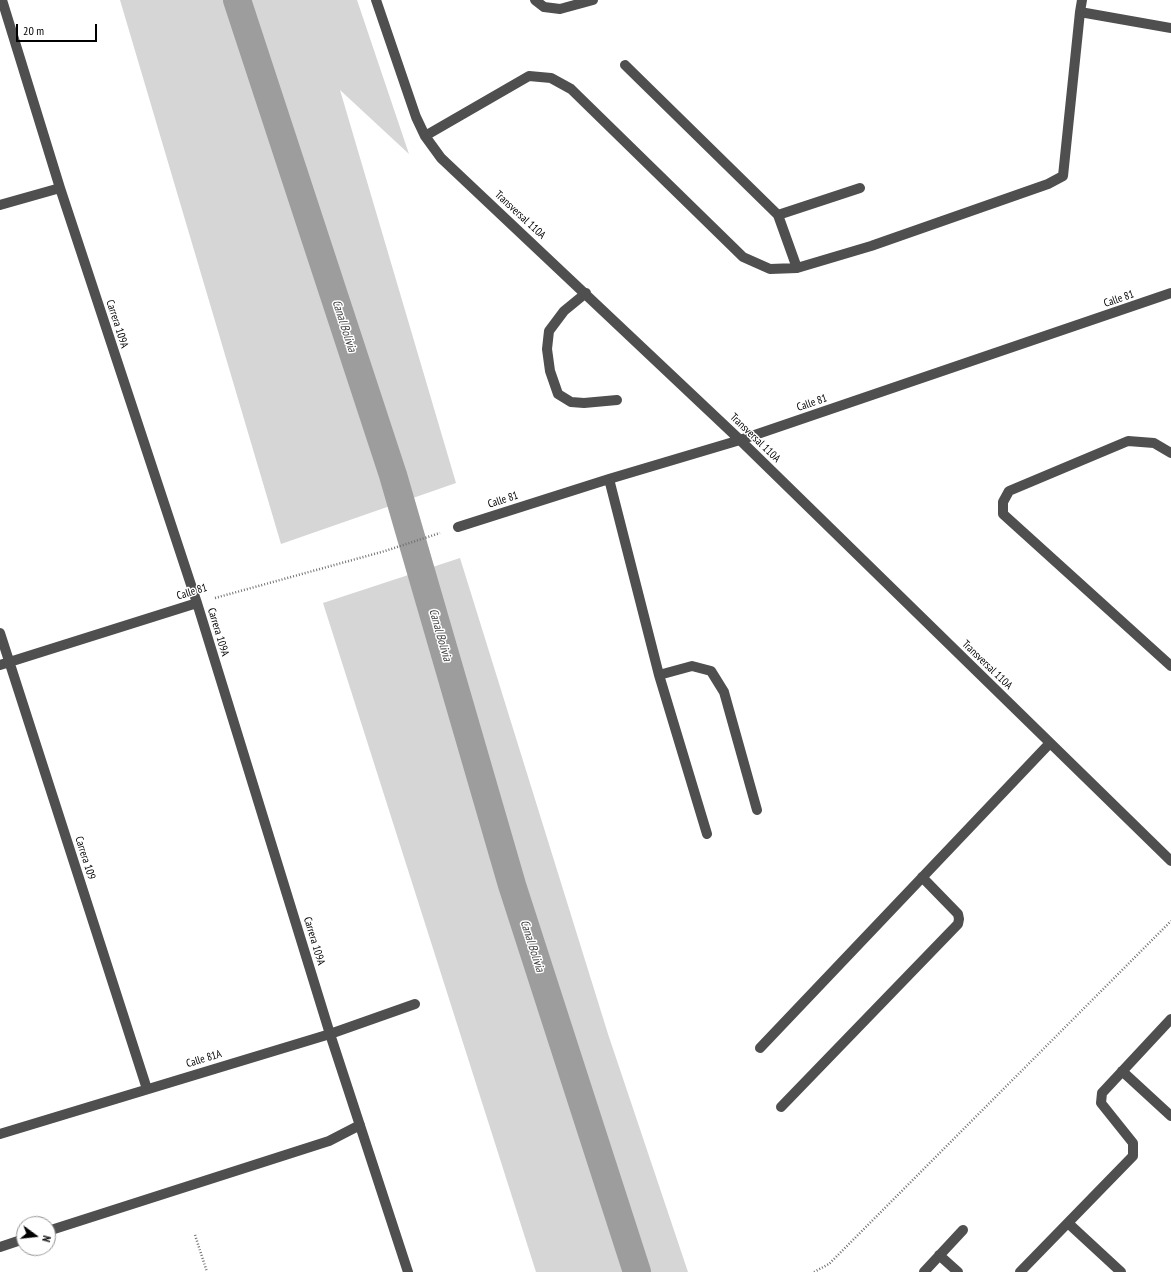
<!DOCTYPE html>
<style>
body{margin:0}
#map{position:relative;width:1171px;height:1272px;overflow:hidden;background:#fff;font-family:"PT Sans Narrow",sans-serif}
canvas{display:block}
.north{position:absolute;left:16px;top:1216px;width:40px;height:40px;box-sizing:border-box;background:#fff;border:1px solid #999;border-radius:50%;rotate:105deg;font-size:11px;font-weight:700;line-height:16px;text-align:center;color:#000}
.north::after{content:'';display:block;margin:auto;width:14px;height:18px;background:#000;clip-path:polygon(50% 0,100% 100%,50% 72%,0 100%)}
.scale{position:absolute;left:16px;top:24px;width:81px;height:18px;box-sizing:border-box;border:2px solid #000;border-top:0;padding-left:5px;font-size:12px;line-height:14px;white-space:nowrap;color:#000;-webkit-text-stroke:3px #fff;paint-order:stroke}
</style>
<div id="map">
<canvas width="1171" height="1272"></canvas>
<div class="north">N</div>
<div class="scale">20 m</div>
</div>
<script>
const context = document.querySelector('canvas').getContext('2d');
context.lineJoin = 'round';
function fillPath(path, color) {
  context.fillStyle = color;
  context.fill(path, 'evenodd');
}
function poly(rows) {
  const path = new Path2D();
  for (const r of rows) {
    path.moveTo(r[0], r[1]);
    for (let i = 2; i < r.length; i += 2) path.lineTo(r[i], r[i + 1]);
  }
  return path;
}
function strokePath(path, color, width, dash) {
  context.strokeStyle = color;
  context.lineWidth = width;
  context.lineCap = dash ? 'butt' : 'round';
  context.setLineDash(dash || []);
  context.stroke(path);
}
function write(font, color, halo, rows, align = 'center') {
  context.font = font + ' "PT Sans Narrow",sans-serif';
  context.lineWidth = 3;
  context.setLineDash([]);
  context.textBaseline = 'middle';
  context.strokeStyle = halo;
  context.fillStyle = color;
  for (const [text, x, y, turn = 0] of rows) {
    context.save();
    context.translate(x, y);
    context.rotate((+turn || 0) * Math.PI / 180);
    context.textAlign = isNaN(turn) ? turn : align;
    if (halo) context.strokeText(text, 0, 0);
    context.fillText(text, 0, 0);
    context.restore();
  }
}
const green = poly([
 [120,0,357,0,409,154,340,90,456,483,281,544],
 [460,558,608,1034,688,1272,536,1272,323,603]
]);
const canal = poly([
 [237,0,393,475,512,885,637,1272]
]);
const path = poly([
 [215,598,385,551,440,533],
 [195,1235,207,1272],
 [814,1272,829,1264,1171,921]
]);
const minor = poly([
 [2,0,60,188,197,603,330,1034,408,1272],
 [376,0,416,117,425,136,441,158,740,440,1171,861],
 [535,0,544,7,560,9,593,0],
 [1082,0,1080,12,1171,28],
 [625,65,778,215,860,188],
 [425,136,529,76,551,78,571,89,743,257,770,269,797,268,871,246,1048,184,1063,176,1080,12],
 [0,205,60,188],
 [778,215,797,268],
 [586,293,564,311,549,331,547,349,550,371,558,394,571,402,584,403,617,400],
 [1171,453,1154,443,1128,441,1009,491,1003,502,1003,514,1171,666],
 [609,479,659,675,707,834],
 [458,527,609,479,740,440,1171,293],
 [0,633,147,1089],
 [0,665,197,603],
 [659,675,692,666,711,671,724,692,757,810],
 [760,1048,1050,743],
 [1122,1071,1171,1116],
 [781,1107,958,924,959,919,958,914,922,877],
 [0,1134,330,1034,415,1004],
 [1068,1223,1121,1272],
 [48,1231,329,1141,360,1125],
 [0,1247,24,1239],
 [939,1255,958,1272],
 [924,1272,963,1230],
 [1020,1272,1133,1156,1133,1143,1101,1103,1102,1093,1171,1019]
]);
const streetNames = [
 ["Transversal 110A",520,215,43],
 ["Calle 81",1119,299,-19],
 ["Carrera 109A",117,324,72],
 ["Calle 81",812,403,-19],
 ["Transversal 110A",755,438,44],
 ["Calle 81",503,500,-18],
 ["Calle 81",192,592,-17],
 ["Carrera 109A",218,632,73],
 ["Transversal 110A",987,665,44],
 ["Carrera 109",85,858,72],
 ["Carrera 109A",314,941,73],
 ["Calle 81A",204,1059,-17]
];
const waterNames = [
 ["Canal Bolivia",344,326,72],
 ["Canal Bolivia",440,635,74],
 ["Canal Bolivia",532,946,72]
];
fillPath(green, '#d6d6d6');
strokePath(canal, '#9d9d9d', 28);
strokePath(path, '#717171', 2.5, [1, 2]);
strokePath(minor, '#4f4f4f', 10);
write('11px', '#000', '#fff', streetNames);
write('italic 12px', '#3e3e3e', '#fff', waterNames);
</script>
